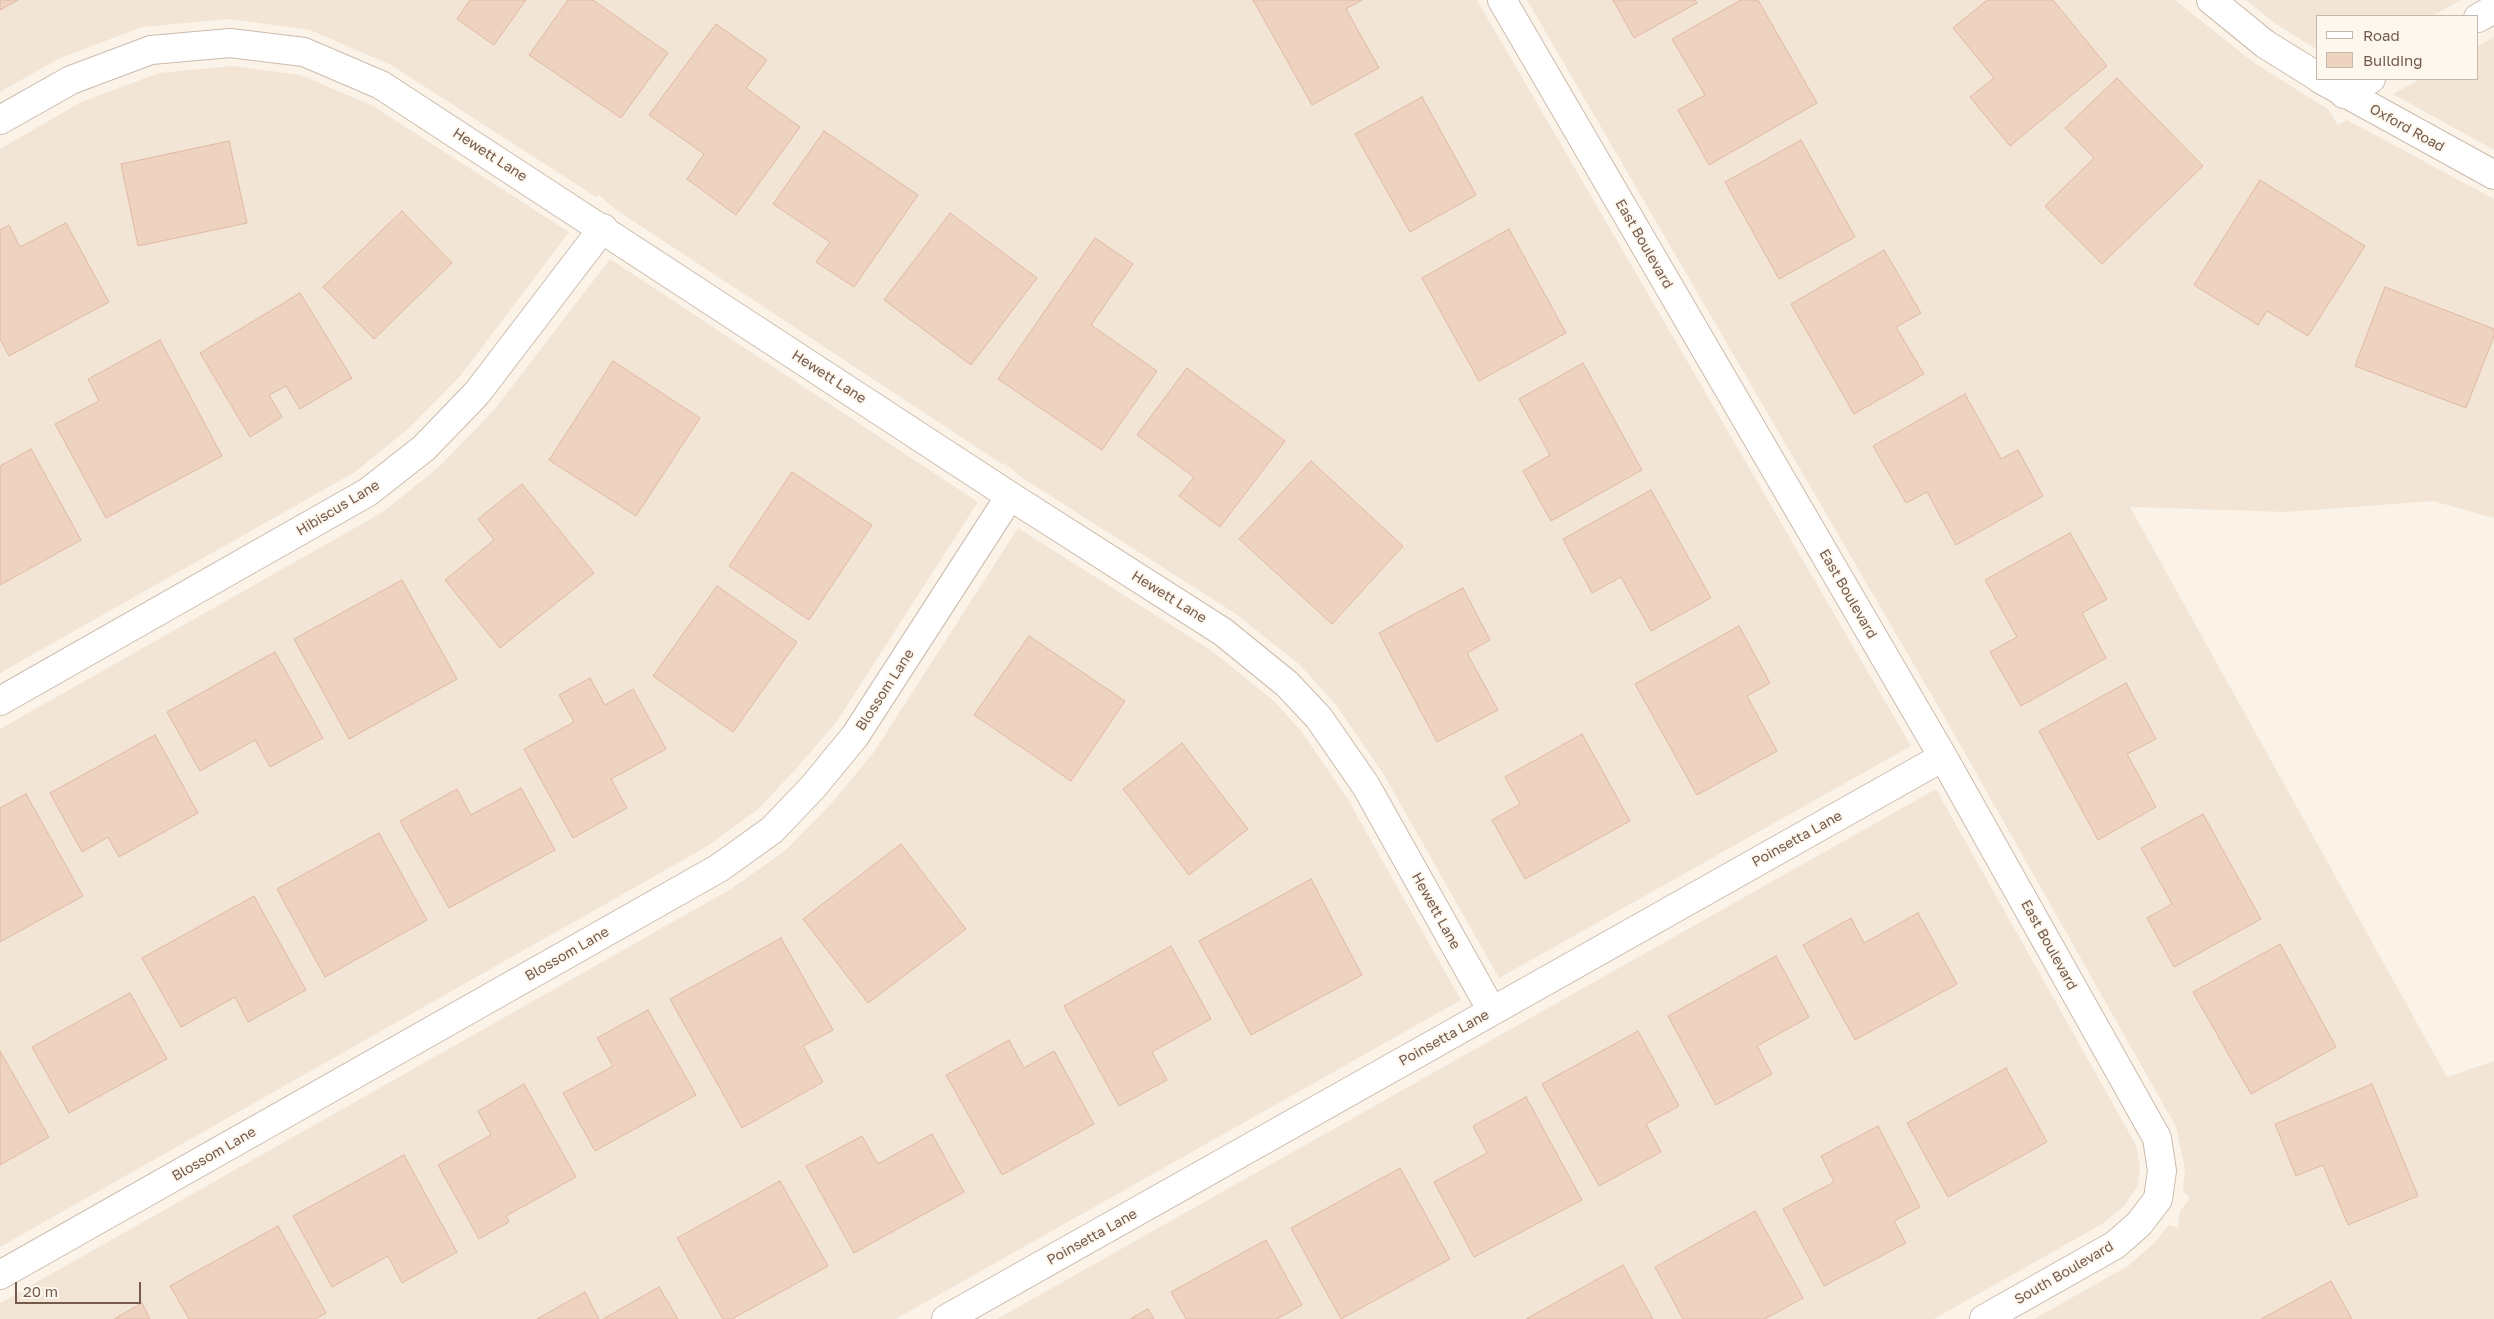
<!DOCTYPE html>
<style>
body{margin:0}
#map{position:relative;width:2494px;height:1319px;overflow:hidden;background:#fbf3e8;font-family:"Golos Text",sans-serif}
canvas{display:block}
.legend{position:absolute;left:2316px;top:15px;width:162px;height:65px;box-sizing:border-box;background:#fef7ee;border:1px solid #c6b8ae;margin:0;padding:6px 9px;list-style:none;font-size:15px;color:#735a4d}
.legend li{display:flex;align-items:center;gap:10px;height:25px}
.legend b{width:25px;border:1px solid #c6b8ae}
.scale{position:absolute;left:15px;top:1282px;width:126px;height:22px;box-sizing:border-box;border:2px solid #735a4d;border-top:0;padding-left:6px;font-size:15px;line-height:18px;white-space:nowrap;color:#735a4d;-webkit-text-stroke:4px #fef7ee;paint-order:stroke}
</style>
<div id="map">
<canvas width="2494" height="1319"></canvas>
<ul class="legend">
<li><b style="height:6px;background:#fff"></b>Road</li>
<li><b style="height:14px;background:#eed3c1"></b>Building</li>
</ul>
<div class="scale">20 m</div>
</div>
<script>
const context = document.querySelector('canvas').getContext('2d');
context.lineJoin = 'round';
function fillPath(path, color) {
  context.fillStyle = color;
  context.fill(path, 'evenodd');
}
function poly(rows) {
  const path = new Path2D();
  for (const r of rows) {
    path.moveTo(r[0], r[1]);
    for (let i = 2; i < r.length; i += 2) path.lineTo(r[i], r[i + 1]);
  }
  return path;
}
function strokePath(path, color, width, dash) {
  context.strokeStyle = color;
  context.lineWidth = width;
  context.lineCap = dash ? 'butt' : 'round';
  context.setLineDash(dash || []);
  context.stroke(path);
}
function write(font, color, halo, rows, align = 'center') {
  context.font = font + ' "Golos Text",sans-serif';
  context.lineWidth = 4;
  context.setLineDash([]);
  context.textBaseline = 'middle';
  context.strokeStyle = halo;
  context.fillStyle = color;
  for (const [text, x, y, turn = 0] of rows) {
    context.save();
    context.translate(x, y);
    context.rotate((+turn || 0) * Math.PI / 180);
    context.textAlign = isNaN(turn) ? turn : align;
    if (halo) context.strokeText(text, 0, 0);
    context.fillText(text, 0, 0);
    context.restore();
  }
}
const residential = poly([
 [0,0,1477,0,1911,746,1499,978,1384,775,1336,705,1300,665,1236,614,1021,477,1004,463,1002,464,615,209,599,195,596,197,391,65,310,30,229,19,142,27,58,59,0,92],
 [1527,0,2175,0,2253,62,2329,110,2338,125,2347,120,2494,199,2494,518,2433,501,2286,512,2130,507,2447,1077,2494,1061,2494,1319,2034,1319,2128,1266,2154,1243,2169,1225,2178,1228,2180,1211,2190,1198,2183,1191,2185,1169,2176,1127,1949,725],
 [2246,0,2461,0,2432,16,2318,16,2318,50,2276,24],
 [2494,37,2494,150,2393,94,2420,79,2478,79,2478,46],
 [232,66,301,75,373,106,569,232,461,375,408,429,355,472,0,673,0,149,81,102,159,73],
 [610,259,978,502,837,721,796,769,757,810,706,847,0,1247,0,729,383,512,440,466,494,410],
 [1018,528,1212,651,1274,701,1302,732,1347,798,1461,1000,896,1319,0,1319,0,1303,731,889,786,850,830,805,874,752],
 [1936,789,2136,1145,2140,1169,2137,1187,2123,1207,2102,1224,1934,1319,997,1319]
]);
const building = poly([
 [0,0,18,0,0,10,0,0],
 [470,0,526,0,494,45,457,19,470,0],
 [568,0,593,0,668,53,621,118,529,55,568,0],
 [1253,0,1362,0,1346,9,1379,68,1312,105,1253,0],
 [1613,0,1695,0,1697,3,1634,38,1613,0],
 [1741,0,1758,0,1817,103,1709,165,1678,110,1705,95,1672,39,1741,0],
 [1987,0,2053,0,2107,66,2010,146,1970,97,1994,78,1953,28,1987,0],
 [716,24,767,60,746,88,800,127,736,215,687,179,704,154,649,115,716,24],
 [2117,78,2203,166,2102,264,2045,206,2094,158,2065,128,2117,78],
 [1422,97,1476,195,1410,232,1355,134,1422,97],
 [824,131,918,195,854,287,816,262,830,242,773,204,824,131],
 [1801,140,1855,237,1779,279,1725,182,1801,140],
 [229,141,247,223,138,246,121,164,229,141],
 [2260,180,2365,246,2308,336,2267,311,2258,325,2194,285,2260,180],
 [402,211,452,263,374,339,323,287,402,211],
 [950,213,1037,278,971,365,884,300,950,213],
 [66,223,109,302,9,356,0,339,0,230,9,225,20,247,66,223],
 [1509,229,1566,333,1479,381,1422,278,1509,229],
 [1095,238,1133,264,1091,325,1157,371,1102,450,998,379,1095,238],
 [1884,250,1921,313,1896,327,1924,374,1854,414,1791,304,1884,250],
 [2385,287,2494,329,2494,336,2466,408,2355,366,2385,287],
 [300,293,352,378,300,409,286,386,269,395,282,417,250,437,200,353,300,293],
 [160,340,222,456,106,518,55,424,99,401,88,379,160,340],
 [613,361,700,418,636,516,549,460,613,361],
 [1583,363,1642,470,1551,521,1523,471,1550,455,1519,399,1583,363],
 [1187,368,1285,441,1220,527,1179,496,1194,477,1137,435,1187,368],
 [1965,394,2001,459,2018,450,2043,496,1956,545,1927,492,1906,503,1873,446,1965,394],
 [31,449,81,540,0,585,0,466,31,449],
 [1311,461,1403,546,1332,624,1239,539,1311,461],
 [792,472,872,525,809,620,729,566,792,472],
 [522,484,594,573,500,648,445,580,494,540,478,519,522,484],
 [1651,490,1711,598,1651,631,1621,577,1592,593,1563,539,1651,490],
 [2070,533,2107,599,2082,613,2106,658,2021,706,1990,652,2017,637,1985,580,2070,533],
 [402,580,457,679,349,739,294,639,402,580],
 [717,586,797,642,733,732,653,676,717,586],
 [1463,588,1490,640,1467,653,1498,710,1437,742,1379,633,1463,588],
 [1739,626,1770,683,1747,696,1777,751,1697,795,1635,684,1739,626],
 [1029,636,1125,701,1071,781,974,715,1029,636],
 [275,652,323,738,270,767,255,740,200,771,167,712,275,652],
 [590,678,605,705,633,689,666,749,611,779,627,808,573,838,524,749,574,722,559,695,590,678],
 [2126,683,2156,739,2127,754,2156,807,2098,840,2039,731,2126,683],
 [1582,734,1630,821,1525,879,1492,820,1520,804,1505,777,1582,734],
 [155,735,198,813,119,857,108,837,82,852,50,793,155,735],
 [1182,743,1248,829,1189,875,1123,789,1182,743],
 [521,788,555,850,449,908,400,821,457,789,471,815,521,788],
 [26,794,83,896,0,942,0,808,26,794],
 [2203,814,2261,919,2174,967,2147,918,2172,904,2141,848,2203,814],
 [379,833,427,920,325,977,277,889,379,833],
 [901,844,966,929,868,1003,803,919,901,844],
 [1311,879,1362,975,1251,1035,1199,941,1311,879],
 [254,896,306,990,248,1022,235,997,181,1027,142,958,254,896],
 [1918,913,1957,984,1855,1040,1803,945,1851,918,1864,943,1918,913],
 [781,938,833,1030,803,1046,823,1082,742,1128,670,999,781,938],
 [2280,944,2336,1047,2251,1094,2193,992,2280,944],
 [1171,946,1211,1019,1152,1052,1167,1080,1119,1106,1064,1006,1171,946],
 [1776,956,1809,1017,1757,1046,1772,1074,1716,1105,1668,1016,1776,956],
 [130,993,167,1059,69,1113,32,1047,130,993],
 [648,1010,696,1095,595,1151,563,1093,613,1066,597,1038,648,1010],
 [1638,1031,1679,1106,1646,1124,1661,1152,1599,1186,1542,1084,1638,1031],
 [1009,1040,1024,1068,1054,1051,1094,1124,1002,1175,946,1075,1009,1040],
 [0,1051,49,1137,0,1165,0,1051],
 [2006,1068,2047,1142,1948,1197,1907,1123,2006,1068],
 [524,1084,576,1177,506,1216,509,1222,479,1239,438,1165,491,1135,478,1111,524,1084],
 [2372,1084,2418,1196,2348,1225,2323,1165,2296,1176,2275,1124,2372,1084],
 [1526,1097,1582,1200,1474,1257,1434,1182,1487,1153,1473,1126,1526,1097],
 [1878,1126,1920,1207,1894,1221,1906,1243,1824,1286,1783,1209,1834,1182,1821,1156,1878,1126],
 [932,1134,964,1192,854,1253,806,1166,862,1136,878,1164,932,1134],
 [404,1155,457,1252,402,1283,388,1256,332,1287,293,1216,404,1155],
 [1400,1168,1450,1259,1341,1319,1291,1228,1400,1168],
 [780,1181,828,1266,732,1319,723,1319,677,1238,780,1181],
 [1755,1211,1803,1298,1765,1319,1683,1319,1655,1267,1755,1211],
 [278,1226,326,1313,315,1319,189,1319,170,1286,278,1226],
 [1266,1240,1302,1305,1277,1319,1186,1319,1171,1292,1266,1240],
 [1623,1265,1653,1319,1526,1319,1623,1265],
 [2331,1281,2352,1319,2261,1319,2331,1281],
 [659,1287,678,1319,603,1319,659,1287],
 [585,1292,599,1319,537,1319,585,1292],
 [142,1303,150,1319,114,1319,142,1303],
 [1148,1309,1154,1319,1130,1319,1148,1309]
]);
const minor = poly([
 [1502,0,1943,757,2157,1138,2162,1171,2158,1199,2139,1224,2115,1245,1984,1319],
 [2478,18,2494,9],
 [2344,94,2371,79],
 [0,120,71,80,151,50,230,43,304,52,381,85,1010,496,1223,632,1287,684,1319,718,1366,786,1492,1011],
 [0,701,368,492,424,448,477,393,603,228],
 [0,1275,719,868,772,830,813,787,855,736,1010,496],
 [946,1319,1943,757]
]);
const tertiary = poly([
 [2211,0,2265,44,2318,77],
 [2320,79,2494,175]
]);
const streetNames = [
 ["Oxford Road",2407,128,29],
 ["Hewett Lane",490,155,33],
 ["East Boulevard",1644,244,60],
 ["Hewett Lane",829,377,33],
 ["Hibiscus Lane",338,508,-31],
 ["East Boulevard",1848,594,60],
 ["Hewett Lane",1169,597,32],
 ["Blossom Lane",885,690,-57],
 ["Poinsetta Lane",1797,839,-29],
 ["Hewett Lane",1436,911,61],
 ["East Boulevard",2049,945,61],
 ["Blossom Lane",567,954,-30],
 ["Poinsetta Lane",1444,1038,-29],
 ["Blossom Lane",214,1154,-30],
 ["Poinsetta Lane",1092,1237,-29],
 ["South Boulevard",2064,1273,-30]
];
fillPath(residential, '#f2e5d6');
fillPath(building, '#eed3c1');
strokePath(building, '#e0b9a3', 1);
strokePath(minor, '#ccbbae', 30);
strokePath(tertiary, '#ccbbae', 30);
strokePath(minor, '#fff', 28);
strokePath(tertiary, '#fff', 28);
write('14px', '#735a4d', '#fef7ee', streetNames);
</script>
